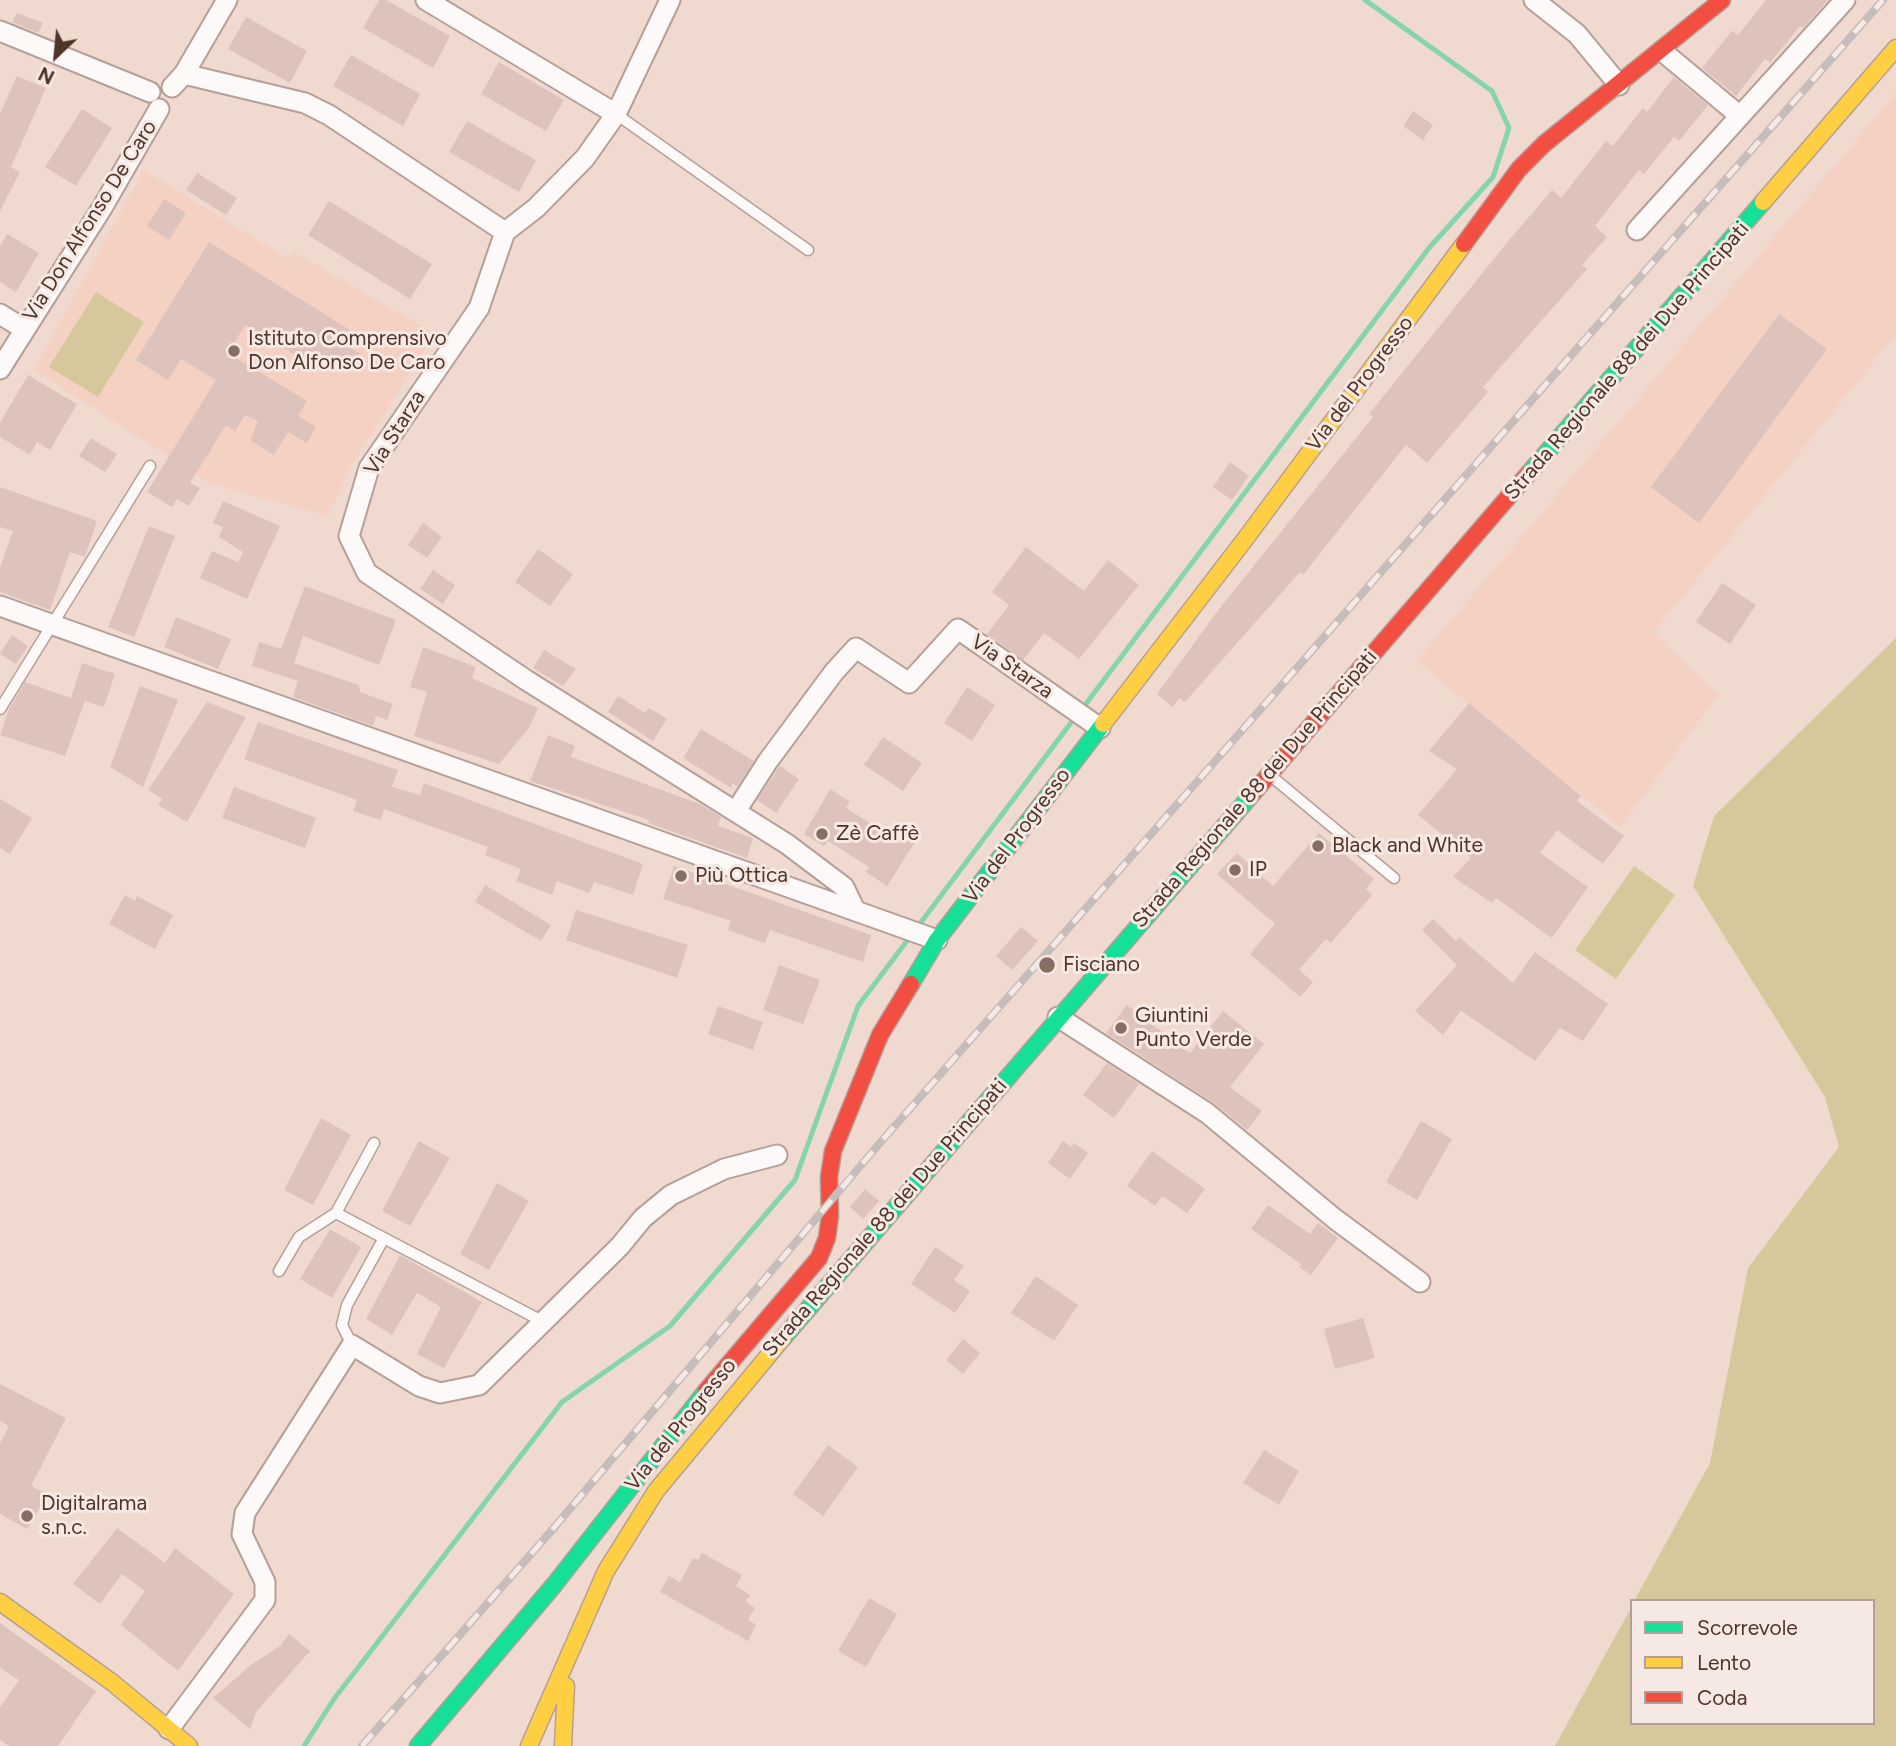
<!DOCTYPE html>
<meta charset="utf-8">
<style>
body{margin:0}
#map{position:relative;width:1896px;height:1746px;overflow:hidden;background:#f0dad0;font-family:Figtree,sans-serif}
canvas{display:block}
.legend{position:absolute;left:1630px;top:1599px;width:245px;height:126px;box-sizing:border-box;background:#f6e8e2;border:2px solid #b3a098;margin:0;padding:9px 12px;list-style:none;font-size:21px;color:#4f3429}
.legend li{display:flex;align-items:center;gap:14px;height:35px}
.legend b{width:35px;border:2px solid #b3a098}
.north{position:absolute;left:21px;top:21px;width:70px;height:70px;-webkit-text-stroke:5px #f6e8e2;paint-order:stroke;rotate:206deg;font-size:19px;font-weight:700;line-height:28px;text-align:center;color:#4f3429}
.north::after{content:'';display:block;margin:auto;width:24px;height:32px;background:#4f3429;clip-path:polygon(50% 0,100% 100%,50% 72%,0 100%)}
</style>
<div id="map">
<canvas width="1896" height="1746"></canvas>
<ul class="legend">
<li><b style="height:9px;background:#16e098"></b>Scorrevole</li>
<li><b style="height:9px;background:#ffcf43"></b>Lento</li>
<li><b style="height:9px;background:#f24e42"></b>Coda</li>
</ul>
<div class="north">N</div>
</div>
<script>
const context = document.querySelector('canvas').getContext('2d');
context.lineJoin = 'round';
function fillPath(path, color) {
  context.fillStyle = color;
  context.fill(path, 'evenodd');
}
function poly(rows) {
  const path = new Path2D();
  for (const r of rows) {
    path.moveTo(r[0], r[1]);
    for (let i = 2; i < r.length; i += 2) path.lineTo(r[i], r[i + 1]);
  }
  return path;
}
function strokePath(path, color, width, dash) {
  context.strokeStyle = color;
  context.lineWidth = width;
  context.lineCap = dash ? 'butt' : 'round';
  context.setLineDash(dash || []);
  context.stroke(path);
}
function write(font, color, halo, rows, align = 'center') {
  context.font = font + ' Figtree,sans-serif';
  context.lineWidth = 6;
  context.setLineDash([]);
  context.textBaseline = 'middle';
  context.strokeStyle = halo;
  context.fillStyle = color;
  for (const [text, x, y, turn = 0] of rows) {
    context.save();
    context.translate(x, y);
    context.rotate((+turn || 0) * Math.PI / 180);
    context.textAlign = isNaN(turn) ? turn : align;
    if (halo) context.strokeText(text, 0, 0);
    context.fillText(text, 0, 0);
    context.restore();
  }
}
const built = poly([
 [1896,93,1896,334,1653,633,1718,695,1620,827,1417,661],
 [144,170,288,259,294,252,435,334,353,462,328,516,208,483,34,369]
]);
const green = poly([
 [96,292,144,322,98,397,49,367],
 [1896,638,1896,1746,1555,1746,1632,1606,1632,1723,1873,1723,1873,1601,1634,1601,1710,1463,1748,1268,1839,1147,1825,1097,1693,886,1714,816],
 [1634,866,1675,895,1616,979,1575,950]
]);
const stream = poly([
 [1082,709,1429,248,1493,177,1509,128,1492,91,1365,0],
 [304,1746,334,1699,562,1402,670,1326,795,1180,858,1006,1076,716]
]);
const building = poly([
 [379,0,386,0,450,36,433,68,363,28],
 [1766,0,1828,0,1803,28,1800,26,1770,63,1765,59,1736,96,1702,68,1732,31,1738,35],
 [17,13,43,23,38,33,12,22],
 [246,17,307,51,290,83,228,49],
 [351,55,420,94,403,126,333,86],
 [499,62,564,100,546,131,481,94],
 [17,76,46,88,11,167,20,172,0,211,0,114],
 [1674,77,1708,105,1679,141,1674,137,1644,174,1639,170,1595,226,1607,237,1582,265,1587,269,1483,387,1488,392,1427,463,1406,445,1303,575,1300,572,1185,702,1179,698,1173,707,1157,694,1216,613,1373,417,1369,414,1505,245,1552,190,1561,198,1606,141,1613,146,1643,108,1647,112],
 [82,109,112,128,76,186,45,167],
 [1413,111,1433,125,1423,140,1403,126],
 [467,121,536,160,519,192,449,152],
 [197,173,237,198,226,215,186,190],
 [164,199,186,213,169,240,147,226],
 [329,201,432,264,410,299,308,235],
 [7,234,39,253,16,292,0,282,0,246],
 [209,242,350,330,342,343,361,354,351,371,330,358,328,362,317,355,311,364,245,325,228,353,307,401,298,416,316,427,307,443,288,432,274,455,250,440,258,421,245,415,235,431,226,425,190,483,200,488,189,506,177,499,172,507,147,492,216,380,181,359,168,380,136,360],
 [1779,314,1827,349,1699,523,1651,487],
 [28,375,77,404,50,450,37,442,30,455,0,437,0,423],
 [91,438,117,454,105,472,79,456],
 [1230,462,1249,476,1232,500,1213,487],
 [0,487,97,521,85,557,70,552,50,610,0,592,0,568,13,531,0,527],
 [223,501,280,526,247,599,200,578,212,551,238,562,243,552,219,537,223,527,213,523],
 [423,523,442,537,427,558,408,545],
 [149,526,175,536,134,637,108,627],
 [1026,547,1084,591,1108,560,1139,585,1079,659,1044,633,1023,660,987,634,1009,605,992,592],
 [538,549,573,574,550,606,515,582],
 [433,570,455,585,443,604,420,589],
 [1722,583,1756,605,1730,644,1696,622],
 [305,586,396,620,379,665,303,636,294,663,359,685,360,692,393,704,387,720,376,716,373,726,293,697,298,681,252,666,259,642,281,649],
 [176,617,231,639,218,669,164,647],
 [12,635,28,646,16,664,0,654],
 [423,647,476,667,472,678,538,708,529,728,499,764,414,736,427,692,410,687],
 [544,650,576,669,563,686,533,668],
 [82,663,115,674,104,707,85,701,65,756,0,735,9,709,25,682,71,698],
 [140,686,178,700,143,787,110,767],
 [967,687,995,705,972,741,944,723],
 [618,696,645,713,649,708,667,719,653,741,608,712],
 [207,702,246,717,187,822,158,805,162,799,148,790],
 [1469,703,1581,796,1577,801,1624,836,1603,864,1557,830,1540,853,1588,887,1552,938,1496,898,1492,903,1453,877,1471,858,1418,815,1457,769,1429,751],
 [258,722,398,770,392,787,420,795,424,783,643,864,633,895,594,882,589,893,557,881,552,895,516,881,521,869,485,855,488,847,384,809,381,820,353,811,357,800,244,759],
 [701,729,754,761,737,787,733,783,731,788,683,758],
 [548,735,575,746,571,757,700,804,721,817,718,826,753,838,747,858,648,823,649,820,530,781],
 [883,737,922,763,903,791,864,765],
 [780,766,799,779,776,813,757,800],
 [234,787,316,818,305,848,222,818],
 [830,789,850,802,846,808,889,835,893,829,915,842,887,886,866,872,869,867,828,841,824,846,804,834],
 [0,799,32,818,10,854,0,848],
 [1319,833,1374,879,1366,889,1372,895,1331,943,1326,939,1299,970,1313,982,1300,997,1250,954,1275,924,1217,874,1237,853,1273,886],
 [674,866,871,935,863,962,770,930,765,943,728,930,731,921,663,899],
 [485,885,551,925,541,941,475,902],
 [125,895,135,901,137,896,173,915,155,949,109,924],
 [576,910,688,945,677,978,566,940],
 [1433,919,1456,941,1459,937,1513,983,1535,952,1608,1004,1583,1041,1560,1028,1535,1061,1461,1011,1443,1035,1415,1011,1457,965,1422,930],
 [1021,927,1038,941,1012,970,996,956],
 [779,965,820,980,803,1024,763,1010],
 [1127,1005,1190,1053,1223,1011,1264,1044,1230,1087,1262,1111,1247,1130,1214,1103,1106,1033],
 [718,1006,763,1022,753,1050,708,1034],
 [1107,1063,1139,1084,1114,1118,1083,1095],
 [321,1118,351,1135,313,1205,284,1190],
 [1421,1121,1452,1139,1417,1200,1386,1182],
 [419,1141,450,1158,410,1226,382,1211],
 [1063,1141,1071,1147,1074,1143,1088,1153,1070,1179,1048,1163],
 [1152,1151,1205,1189,1187,1213,1162,1196,1155,1206,1127,1186],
 [497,1183,529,1201,489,1270,460,1254],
 [865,1189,879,1201,863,1219,850,1207],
 [1268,1205,1310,1234,1318,1223,1338,1238,1311,1275,1299,1267,1301,1264,1251,1229],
 [330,1229,361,1247,332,1298,300,1279],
 [935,1247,964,1266,954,1280,970,1291,955,1313,911,1284],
 [400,1255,482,1302,444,1368,417,1354,441,1307,417,1293,392,1335,366,1319],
 [1036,1276,1078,1305,1054,1341,1011,1313],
 [1363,1318,1375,1358,1335,1369,1324,1329],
 [963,1339,980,1353,963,1374,946,1360],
 [0,1384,66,1418,31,1486,48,1494,27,1529,0,1514,0,1443,9,1426,0,1421],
 [828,1445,858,1467,823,1516,793,1494],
 [1264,1450,1299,1471,1279,1505,1243,1483],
 [117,1528,165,1563,175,1548,234,1594,178,1671,121,1625,145,1591,122,1574,100,1604,73,1584],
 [702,1553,742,1575,736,1586,750,1595,746,1602,755,1608,748,1620,756,1625,748,1641,660,1592,669,1576,680,1582,693,1558,698,1560],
 [869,1598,897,1614,866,1667,838,1651],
 [0,1623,96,1691,58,1746,9,1746,0,1740,0,1707,19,1680,0,1668],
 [289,1634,310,1651,256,1712,250,1729,213,1698,252,1664,280,1646]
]);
const lane = poly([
 [616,114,808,250],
 [0,709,150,466],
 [1271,776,1394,878],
 [336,1213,542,1321],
 [279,1271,299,1237,336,1213,374,1143],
 [352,1345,342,1325,347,1305,384,1238]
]);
const street = poly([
 [426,0,616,114],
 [1534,0,1577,34,1619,85],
 [0,31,150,92],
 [1662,51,1740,116],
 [184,74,305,103,329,115,505,232],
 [172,87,184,74,227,0],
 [1637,230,1845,0],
 [505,232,479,308,369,468,349,536,367,573,526,680,787,844,844,887,854,908],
 [505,232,536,208,585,158,616,114,670,0],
 [0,314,24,329],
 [0,369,102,208,159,109],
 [0,606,937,940],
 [736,811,768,761,834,672,856,648,909,683,958,629,1100,728],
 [1058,1017,1207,1113,1335,1219,1420,1282],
 [169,1729,265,1600,265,1582,242,1534,245,1513,352,1345,419,1386,440,1393,479,1385,620,1246,643,1218,671,1195,724,1169,777,1155]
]);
const fast = poly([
 [1529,473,1763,202],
 [911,984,937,940,1103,724],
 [783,1338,1254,792],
 [418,1746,554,1585,706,1391]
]);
const slow = poly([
 [1763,202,1896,48],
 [1103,724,1246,538,1464,244],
 [0,1602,113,1683,189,1746],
 [529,1746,606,1571,656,1491,783,1338],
 [563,1746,566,1686]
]);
const jam = poly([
 [1464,244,1519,169,1544,144,1722,0],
 [1254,792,1529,473],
 [706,1391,819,1258,827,1238,830,1216,829,1177,833,1151,880,1035,911,984]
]);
const rail = poly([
 [362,1746,552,1530,879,1144,1883,0]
]);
const markers = [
 [234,351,7,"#876e63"],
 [822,834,7,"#876e63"],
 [1318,846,7,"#876e63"],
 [1235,870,7,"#876e63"],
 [681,876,7,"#876e63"],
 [1047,965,9,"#876e63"],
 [1121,1028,7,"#876e63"],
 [27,1516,7,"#876e63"]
];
const streetNames = [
 ["Via Don Alfonso De Caro",90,221,-58],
 ["Strada Regionale 88 dei Due Principati",1627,361,-49],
 ["Via del Progresso",1360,384,-53],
 ["Via Starza",395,433,-58],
 ["Via Starza",1012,667,35],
 ["Strada Regionale 88 dei Due Principati",1255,789,-49],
 ["Via del Progresso",1017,836,-53],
 ["Strada Regionale 88 dei Due Principati",885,1218,-49],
 ["Via del Progresso",681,1425,-51]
];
const poiNames = [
 ["Istituto Comprensivo",248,339],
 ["Don Alfonso De Caro",248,363],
 ["Zè Caffè",836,834],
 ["Black and White",1332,846],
 ["IP",1249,870],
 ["Più Ottica",695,876],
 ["Fisciano",1063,965],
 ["Giuntini",1135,1016],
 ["Punto Verde",1135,1040],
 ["Digitalrama",41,1504],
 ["s.n.c.",41,1528]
];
fillPath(built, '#f4d1c3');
fillPath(green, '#d6c89b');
strokePath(stream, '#85d4ae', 5);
fillPath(building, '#dec3bd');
strokePath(lane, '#b59f96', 13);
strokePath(street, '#b59f96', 23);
strokePath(fast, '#b59f96', 19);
strokePath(slow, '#b59f96', 19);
strokePath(jam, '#b59f96', 19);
strokePath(lane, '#fdf9f8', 10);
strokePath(street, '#fdf9f8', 19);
strokePath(fast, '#16e098', 16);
strokePath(slow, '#ffcf43', 16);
strokePath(jam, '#f24e42', 16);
strokePath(rail, '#c4bdba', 8);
strokePath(rail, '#f6e8e2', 5, [16]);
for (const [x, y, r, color] of markers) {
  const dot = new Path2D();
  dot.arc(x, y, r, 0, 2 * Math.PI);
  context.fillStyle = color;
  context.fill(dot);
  strokePath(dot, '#f6e8e2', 2.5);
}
write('21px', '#4f3429', '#f6e8e2', streetNames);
write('21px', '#4f3429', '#f6e8e2', poiNames, 'left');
</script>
